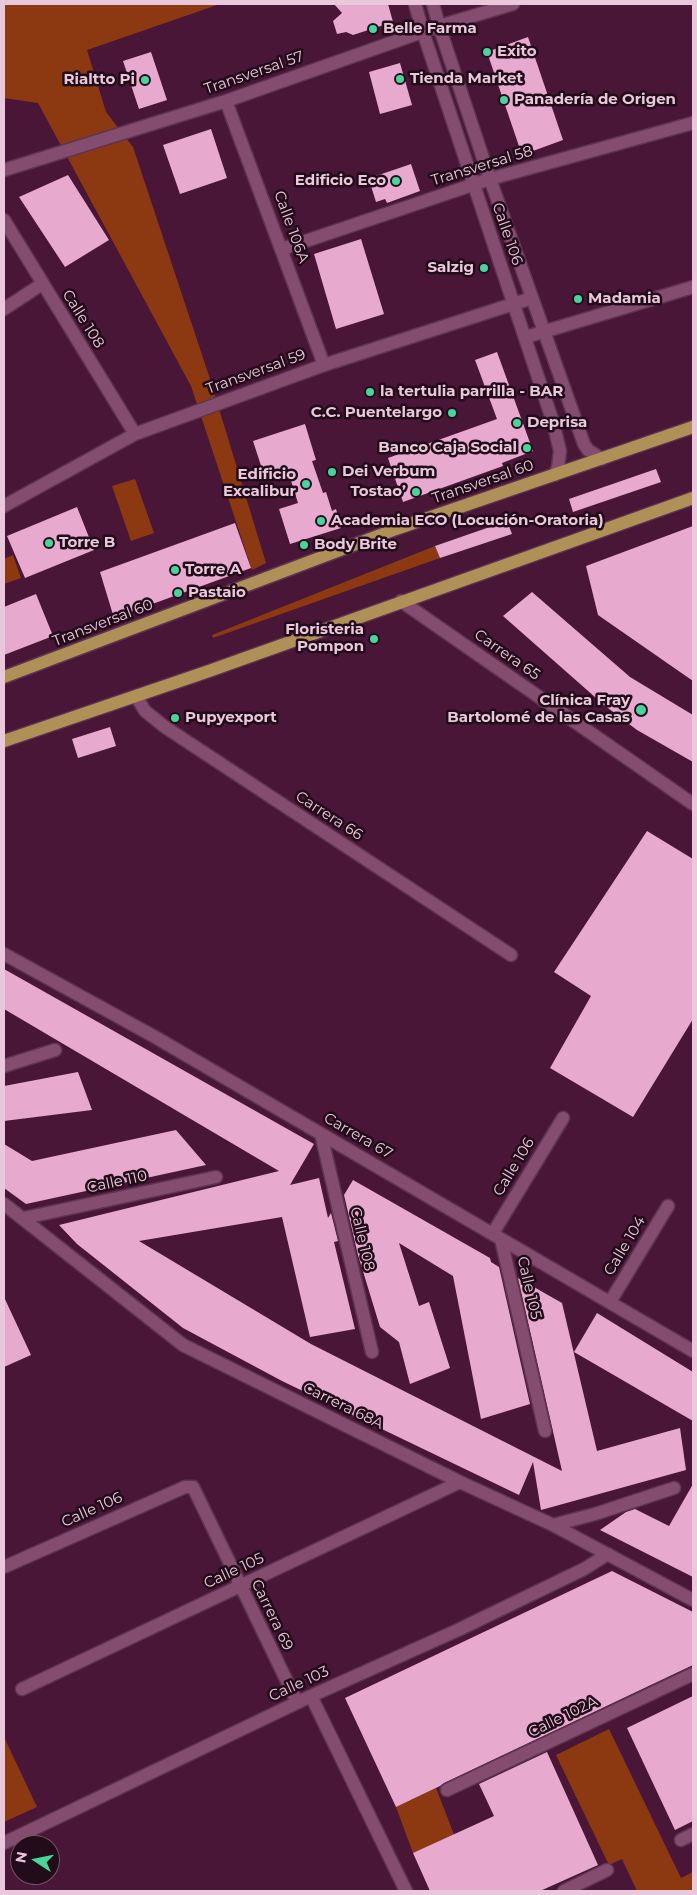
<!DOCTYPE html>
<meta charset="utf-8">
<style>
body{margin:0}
#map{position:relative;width:697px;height:1895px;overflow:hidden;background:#491638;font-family:Montserrat,sans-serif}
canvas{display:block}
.frame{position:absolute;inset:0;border:5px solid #e9c8db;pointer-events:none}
.north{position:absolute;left:10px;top:1835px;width:50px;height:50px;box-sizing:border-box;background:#220c1a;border:1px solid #725767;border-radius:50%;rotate:281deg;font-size:14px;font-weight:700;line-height:20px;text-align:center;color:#e9c8db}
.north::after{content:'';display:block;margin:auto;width:18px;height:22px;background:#49d49c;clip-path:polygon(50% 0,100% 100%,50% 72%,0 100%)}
</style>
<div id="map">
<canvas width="697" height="1895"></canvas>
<div class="frame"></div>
<div class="north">N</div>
</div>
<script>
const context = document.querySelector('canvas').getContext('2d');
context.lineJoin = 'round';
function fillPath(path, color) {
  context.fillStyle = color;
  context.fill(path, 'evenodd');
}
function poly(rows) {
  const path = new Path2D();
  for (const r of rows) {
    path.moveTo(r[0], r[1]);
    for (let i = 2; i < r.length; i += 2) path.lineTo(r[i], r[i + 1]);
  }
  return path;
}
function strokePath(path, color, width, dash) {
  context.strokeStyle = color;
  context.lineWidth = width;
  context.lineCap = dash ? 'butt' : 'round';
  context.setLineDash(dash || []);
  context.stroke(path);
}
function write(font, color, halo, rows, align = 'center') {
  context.font = font + ' Montserrat,sans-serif';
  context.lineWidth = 5;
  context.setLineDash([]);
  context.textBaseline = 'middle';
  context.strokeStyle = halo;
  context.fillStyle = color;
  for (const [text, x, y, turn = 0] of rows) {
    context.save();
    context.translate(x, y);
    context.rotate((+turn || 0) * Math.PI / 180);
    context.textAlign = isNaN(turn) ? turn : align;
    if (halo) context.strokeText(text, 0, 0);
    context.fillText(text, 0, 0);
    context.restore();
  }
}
const green = poly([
 [4,4,220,4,87,50,106,112,133,147,209,376,266,563,252,570,191,386,38,103,4,98],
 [135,479,154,533,131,541,112,486],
 [435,546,440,558,213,638,212,635],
 [13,555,21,578,4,584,4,559],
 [609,1729,681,1878,693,1872,693,1891,637,1891,622,1859,609,1865,556,1755],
 [4,1737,37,1807,4,1822],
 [436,1788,455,1837,413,1853,396,1807]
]);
const building = poly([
 [334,4,388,4,393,22,353,35,346,32,337,34,333,21,342,13],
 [528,37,563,140,522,155,487,52],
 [151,52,167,100,139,109,123,61],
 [400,63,412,105,380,114,369,72],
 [211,129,227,178,180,194,163,145],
 [411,164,420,191,387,203,385,199,376,202,371,186,376,184,373,177],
 [68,175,109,240,65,267,19,197],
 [361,239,384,314,336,329,314,254],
 [497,352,533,451,502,463,503,466,403,502,388,458,497,419,475,360],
 [305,424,316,460,312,461,323,493,326,492,332,511,336,509,341,528,290,544,279,509,298,503,287,468,264,475,253,441],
 [656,469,661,482,573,512,569,499],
 [77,507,94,550,25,578,7,536],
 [507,521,512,534,440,558,435,546],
 [235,523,251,568,114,618,100,572],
 [693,526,693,681,598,615,586,566],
 [532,592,630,677,693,715,693,762,637,730,604,705,503,616],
 [36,594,53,636,4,655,4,607],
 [110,727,116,746,78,758,72,739],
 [647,831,693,859,693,1019,633,1117,550,1068,591,996,554,972],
 [4,969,314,1144,290,1185,319,1178,328,1218,331,1213,338,1241,334,1242,355,1329,310,1337,282,1217,139,1241,311,1344,562,1471,518,1278,562,1303,597,1451,680,1428,686,1470,541,1510,533,1462,519,1495,282,1381,183,1328,77,1244,59,1225,279,1171,4,1009],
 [78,1072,92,1110,4,1121,4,1086],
 [176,1130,206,1165,26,1204,4,1188,4,1144,32,1161],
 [353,1180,490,1258,491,1262,499,1267,530,1404,481,1419,453,1276,399,1243,419,1306,429,1302,450,1368,410,1384,399,1342,380,1327,358,1255,344,1195],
 [4,1297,31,1355,4,1367],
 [597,1313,693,1372,693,1421,574,1352],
 [693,1484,693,1577,600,1530,626,1512,635,1509,669,1526],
 [612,1571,693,1612,693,1665,444,1783,440,1786,396,1807,345,1698],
 [693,1696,693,1821,675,1830,627,1728],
 [547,1752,598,1865,540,1891,430,1891,413,1853,494,1816,479,1784]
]);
const minor = poly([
 [415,4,423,32,553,422,560,451,558,467,555,475],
 [433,4,439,26,490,179,584,444,588,450,602,459],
 [226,101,324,365],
 [4,170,226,101,439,26,513,4],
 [4,220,135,434],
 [282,249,490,179,693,123],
 [4,309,42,284],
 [526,337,693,287],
 [4,506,135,434,324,365,532,298],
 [401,601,693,804],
 [136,696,145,711,165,727,511,955],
 [4,954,155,1037,693,1351],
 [4,1066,55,1050],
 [321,1134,372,1352],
 [4,1204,183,1345,460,1482,553,1525,693,1600],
 [24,1218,216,1177],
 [493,1233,563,1118],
 [501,1239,545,1431],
 [610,1302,668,1206],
 [553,1525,595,1514,674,1488],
 [4,1567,185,1487,193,1487,297,1702],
 [22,1689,460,1482],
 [311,1696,406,1891],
 [447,1790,693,1674],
 [681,1840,693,1834],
 [4,1843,311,1696,458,1630,584,1569,608,1554],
 [564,1891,607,1870]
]);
const major = poly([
 [4,677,396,529,693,427],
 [4,741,209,671,693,498]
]);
const markers = [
 [373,29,5,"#49d49c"],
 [487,52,5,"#49d49c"],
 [400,79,5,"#49d49c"],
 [145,80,5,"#49d49c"],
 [504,100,5,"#49d49c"],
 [396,181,5,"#49d49c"],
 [484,268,5,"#49d49c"],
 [578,299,5,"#49d49c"],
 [370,392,5,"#49d49c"],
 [452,413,5,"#49d49c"],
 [517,423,5,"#49d49c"],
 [527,448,5,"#49d49c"],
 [332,472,5,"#49d49c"],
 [306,484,5,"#49d49c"],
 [416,492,5,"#49d49c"],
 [321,521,5,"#49d49c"],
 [49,543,5,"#49d49c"],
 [304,545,5,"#49d49c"],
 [175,570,5,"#49d49c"],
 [178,593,5,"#49d49c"],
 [374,639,5,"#49d49c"],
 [641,710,6,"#49d49c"],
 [175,718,5,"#49d49c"]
];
const poiNames = [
 ["Belle Farma",383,29],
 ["Exito",497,52],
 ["Tienda Market",410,79],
 ["Rialtto Pi",135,80,"right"],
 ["Panadería de Origen",514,100],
 ["Edificio Eco",386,181,"right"],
 ["Salzig",474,268,"right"],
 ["Madamia",588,299],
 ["la tertulia parrilla - BAR",380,392],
 ["C.C. Puentelargo",442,413,"right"],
 ["Deprisa",527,423],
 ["Banco Caja Social",517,448,"right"],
 ["Dei Verbum",342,472],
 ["Edificio",296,475,"right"],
 ["Excalibur",296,492,"right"],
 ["Tostao’",406,492,"right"],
 ["Academia ECO (Locución-Oratoria)",331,521],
 ["Torre B",59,543],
 ["Body Brite",314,545],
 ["Torre A",185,570],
 ["Pastaio",188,593],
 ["Floristeria",364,630,"right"],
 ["Pompon",364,647,"right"],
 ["Clínica Fray",630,701,"right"],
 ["Bartolomé de las Casas",630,718,"right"],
 ["Pupyexport",185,718]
];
const streetNames = [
 ["Transversal 57",254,73,-19],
 ["Transversal 58",482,166,-17],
 ["Calle 106A",291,227,70],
 ["Calle 106",507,234,71],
 ["Calle 108",83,319,58],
 ["Transversal 59",256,372,-20],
 ["Transversal 60",483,482,-19],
 ["Transversal 60",103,623,-21],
 ["Carrera 65",507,655,35],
 ["Carrera 66",329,816,33],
 ["Carrera 67",358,1136,30],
 ["Calle 106",514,1167,-59],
 ["Calle 110",117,1182,-12],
 ["Calle 108",362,1239,77],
 ["Calle 104",625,1246,-59],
 ["Calle 105",529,1288,77],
 ["Carrera 68A",343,1406,26],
 ["Calle 106",92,1510,-24],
 ["Calle 105",234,1571,-25],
 ["Carrera 69",272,1615,64],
 ["Calle 103",299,1684,-25],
 ["Calle 102A",563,1717,-26]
];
fillPath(green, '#8c3911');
fillPath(building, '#e8a9cf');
strokePath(minor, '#5e3450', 15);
strokePath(major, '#5e3450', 15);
strokePath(minor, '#844c6f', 12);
strokePath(major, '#af9057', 12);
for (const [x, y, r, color] of markers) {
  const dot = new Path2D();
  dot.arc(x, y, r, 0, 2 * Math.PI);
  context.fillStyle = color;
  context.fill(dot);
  strokePath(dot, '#220c1a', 2);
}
write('bold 15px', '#e9c8db', '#220c1a', poiNames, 'left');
write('15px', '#e9c8db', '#220c1a', streetNames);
</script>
